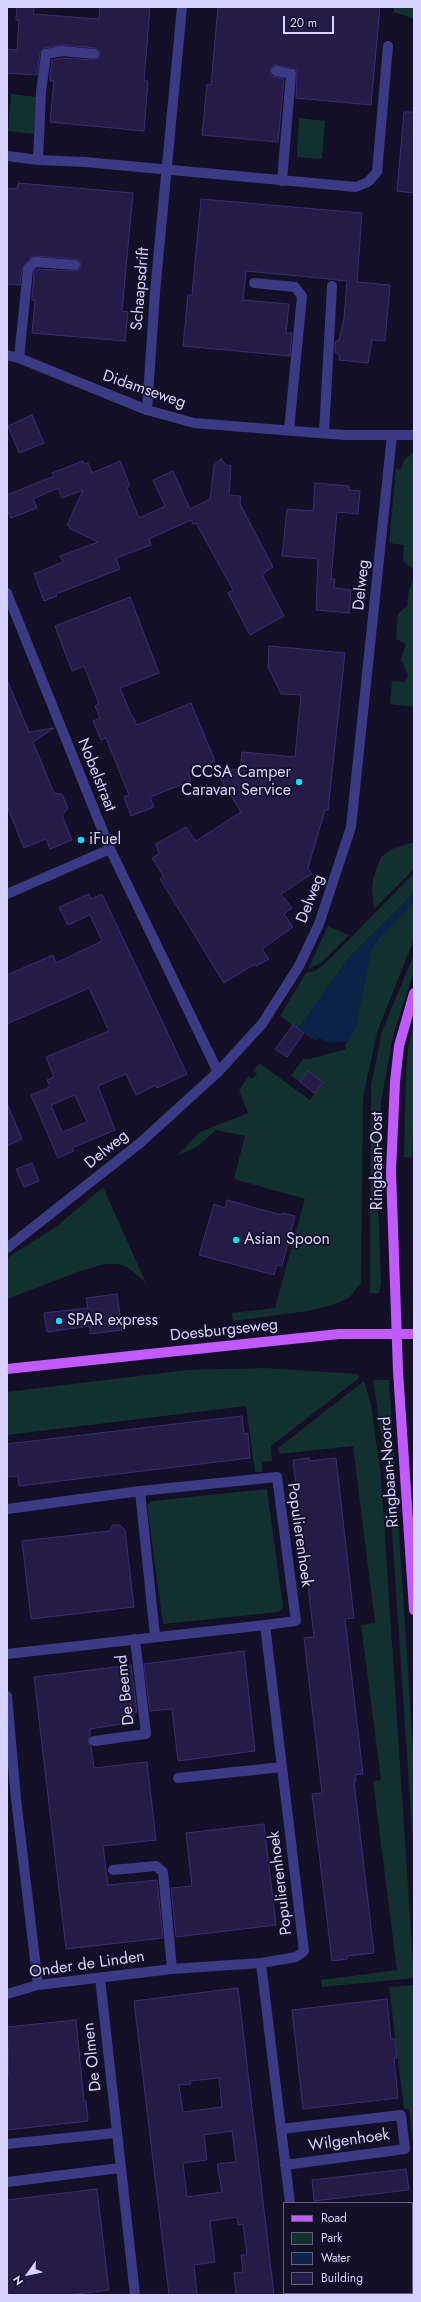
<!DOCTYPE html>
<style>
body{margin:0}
#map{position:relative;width:421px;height:2302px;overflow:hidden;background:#130f26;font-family:Jost,sans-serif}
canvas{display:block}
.frame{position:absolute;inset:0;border:8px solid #d9d4ff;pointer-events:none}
.legend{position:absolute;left:283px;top:2202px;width:130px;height:92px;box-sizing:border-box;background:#130f26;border:1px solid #625e7d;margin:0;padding:5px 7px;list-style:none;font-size:12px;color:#d9d4ff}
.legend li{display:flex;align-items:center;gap:8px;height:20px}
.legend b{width:20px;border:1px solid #625e7d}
.north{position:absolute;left:8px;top:2254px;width:40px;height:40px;-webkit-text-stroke:3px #130f26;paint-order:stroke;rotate:237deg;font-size:11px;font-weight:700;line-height:16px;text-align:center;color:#d9d4ff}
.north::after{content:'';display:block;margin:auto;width:14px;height:18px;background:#d9d4ff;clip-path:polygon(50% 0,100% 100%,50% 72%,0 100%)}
.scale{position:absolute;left:283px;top:16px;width:51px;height:18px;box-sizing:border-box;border:2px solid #d9d4ff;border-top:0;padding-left:5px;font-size:12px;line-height:14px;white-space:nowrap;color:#d9d4ff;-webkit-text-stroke:3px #130f26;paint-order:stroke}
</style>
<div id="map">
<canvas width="421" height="2302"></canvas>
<div class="frame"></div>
<ul class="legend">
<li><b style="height:5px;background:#c25bff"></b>Road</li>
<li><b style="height:11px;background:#12302f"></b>Park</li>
<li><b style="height:11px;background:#0c2248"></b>Water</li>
<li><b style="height:11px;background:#241b47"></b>Building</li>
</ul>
<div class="north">N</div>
<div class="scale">20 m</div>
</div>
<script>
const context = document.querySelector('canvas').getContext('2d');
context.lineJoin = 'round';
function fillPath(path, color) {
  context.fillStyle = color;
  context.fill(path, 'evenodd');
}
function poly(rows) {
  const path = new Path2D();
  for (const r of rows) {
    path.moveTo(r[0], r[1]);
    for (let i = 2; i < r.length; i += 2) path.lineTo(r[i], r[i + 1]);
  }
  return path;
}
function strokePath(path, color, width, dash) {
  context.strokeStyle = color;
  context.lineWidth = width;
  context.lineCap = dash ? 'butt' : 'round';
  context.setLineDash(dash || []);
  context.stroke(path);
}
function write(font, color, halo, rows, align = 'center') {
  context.font = font + ' Jost,sans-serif';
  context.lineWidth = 3.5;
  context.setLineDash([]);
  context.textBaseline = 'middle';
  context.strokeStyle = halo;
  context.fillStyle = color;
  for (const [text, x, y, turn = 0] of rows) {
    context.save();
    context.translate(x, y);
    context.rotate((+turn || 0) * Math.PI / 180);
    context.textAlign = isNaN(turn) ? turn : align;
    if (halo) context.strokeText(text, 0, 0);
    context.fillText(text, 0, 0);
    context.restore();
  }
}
const green = poly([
 [394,7,414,7,414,19,394,12],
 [11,94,36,97,34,134,8,131],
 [299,118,325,121,322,159,297,157],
 [414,452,414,570,403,561,404,545,389,543,396,468,401,469,404,460],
 [414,576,413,605,414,707,390,704,392,681,404,682,408,675,401,659,406,644,396,639,398,614,407,606,409,590],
 [414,842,414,869,374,909,372,889,373,879,381,857,392,849],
 [414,873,414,893,348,959,298,1029,280,1016,306,973,315,971,330,959],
 [414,902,414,939,377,1032,363,1097,361,1283,349,1298,332,1305,308,1311,233,1321,232,1313,275,1308,305,1199,234,1179,245,1136,216,1130,198,1146,177,1156,200,1132,248,1113,239,1090,249,1076,251,1079,257,1075,255,1071,252,1073,259,1063,310,1100,322,1082,308,1071,300,1082,291,1076,303,1059,310,1059,346,1049,345,1045,356,1025,371,950,381,935],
 [328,926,349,935,321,963,308,969],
 [414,954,414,971,393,1036,381,1102,377,1170,381,1283,379,1293,370,1293,371,1086,382,1032],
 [414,1022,414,1109,412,1158,404,1157,406,1073,408,1049],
 [103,1187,146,1283,127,1267,118,1264,105,1264,80,1271,7,1299,7,1258,57,1226],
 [266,1368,356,1374,359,1375,359,1378,271,1446,272,1461,262,1462,262,1472,255,1472,246,1406,7,1435,7,1392,187,1370],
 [373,1380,389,1380,414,1763,414,1859,389,1487],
 [364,1381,371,1405,381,1476,414,1978,322,1987,321,1980,397,1970,373,1781,381,1780,361,1625,375,1623,353,1446,279,1454,278,1448],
 [267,1489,283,1607,279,1612,163,1624,147,1505,152,1501],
 [414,1985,414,2151,409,2109,404,2109,389,1987]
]);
const water = poly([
 [414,893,414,902,381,935,371,950,356,1025,349,1041,331,1043,318,1038,316,1041,298,1029,348,959]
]);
const building = poly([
 [17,7,34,7,33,14,99,19,100,7,150,7,144,81,148,81,144,131,50,122,54,81,50,81,50,76,52,60,63,58,94,60,99,57,100,52,95,48,64,45,45,48,40,53,37,75,7,73,7,49,17,50,19,20,16,20,17,7],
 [218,7,380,7,371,105,296,98,297,71,292,68,274,65,270,69,271,76,284,79,278,142,202,135,207,84,211,85,218,7],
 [404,112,414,112,414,193,397,191,404,112],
 [18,183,133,193,122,311,128,312,125,341,32,333,35,300,32,300,34,272,37,269,75,271,80,269,81,265,79,260,75,259,33,256,22,268,20,285,7,284,7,188,17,189,18,183],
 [201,199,362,213,357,282,390,285,385,341,372,340,368,363,339,360,340,356,335,352,335,342,339,340,344,319,347,281,309,277,246,271,243,300,289,304,286,333,292,333,290,356,183,346,188,295,192,295,201,199],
 [32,415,44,443,19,453,8,426,32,415],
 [221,459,226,465,231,466,229,495,241,496,240,504,273,567,262,574,284,616,250,635,228,593,233,590,196,523,193,524,191,520,149,539,151,545,116,558,120,569,56,594,57,596,44,601,34,574,63,562,60,556,98,542,69,528,70,526,67,525,83,490,62,498,58,488,33,499,37,508,11,518,7,509,7,495,54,476,52,473,83,461,84,464,88,463,92,473,120,461,130,486,127,488,139,518,165,506,153,480,173,471,190,509,210,499,214,465,221,459],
 [315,483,349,486,349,490,360,491,358,514,337,512,331,579,335,579,334,588,351,590,349,613,316,610,318,559,282,556,287,509,313,511,315,483],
 [130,597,159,673,120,688,132,717,133,717,137,725,191,703,215,761,188,772,191,781,150,797,154,807,131,816,124,797,129,795,106,738,101,740,93,721,100,718,95,706,99,704,84,666,72,671,55,626,130,597],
 [269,646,345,653,328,810,325,810,308,868,312,874,281,894,292,908,284,914,293,927,262,949,269,959,256,966,255,964,224,983,160,879,164,877,152,858,159,854,156,844,186,827,196,841,241,812,214,768,240,770,242,752,295,757,301,695,281,694,268,667,269,646],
 [7,680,29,732,54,728,33,742,54,793,62,794,68,809,62,815,72,840,50,849,46,839,24,848,7,806,7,680],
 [89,894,91,899,102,894,187,1074,157,1088,156,1085,136,1095,126,1074,98,1086,115,1130,72,1148,74,1151,58,1158,31,1095,50,1087,47,1080,54,1077,46,1057,109,1031,89,988,7,1024,7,975,53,955,56,963,102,941,90,915,68,925,59,907,89,894],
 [75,1095,87,1122,62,1132,51,1105,75,1095],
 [293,1025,304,1033,287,1057,275,1049,293,1025],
 [308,1071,323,1082,314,1093,300,1082,308,1071],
 [7,1103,22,1139,7,1146,7,1103],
 [32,1163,39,1181,24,1187,16,1169,32,1163],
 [227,1200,281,1215,282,1213,295,1216,282,1266,277,1265,274,1275,199,1255,214,1204,225,1208,227,1200],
 [117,1294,122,1330,90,1334,90,1326,47,1332,44,1313,88,1308,86,1298,117,1294],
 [242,1416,244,1434,248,1433,250,1458,19,1486,18,1476,7,1477,7,1444,242,1416],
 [309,1458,309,1461,336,1458,354,1618,345,1619,363,1774,355,1775,356,1781,354,1781,374,1953,347,1956,347,1959,332,1961,312,1794,322,1793,304,1638,314,1637,293,1460,309,1458],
 [113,1525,120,1525,125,1530,134,1607,31,1619,22,1541,109,1531,113,1525],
 [244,1651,255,1751,178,1761,172,1709,150,1711,144,1664,244,1651],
 [131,1665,137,1712,133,1713,134,1722,90,1729,90,1736,88,1741,91,1747,94,1768,147,1762,156,1840,103,1846,108,1885,157,1880,163,1938,66,1949,34,1677,131,1665],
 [264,1824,276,1925,176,1937,171,1888,192,1886,186,1833,264,1824],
 [238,1988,274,2295,236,2295,234,2273,243,2272,241,2255,247,2255,243,2224,238,2225,237,2217,210,2221,215,2262,194,2265,197,2295,169,2295,134,2001,238,1988],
 [219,2078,222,2107,183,2112,179,2085,191,2084,190,2081,219,2078],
 [232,2131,236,2162,217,2164,222,2192,187,2197,183,2163,207,2160,204,2135,232,2131],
 [387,1999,391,2039,395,2039,397,2058,394,2058,398,2098,303,2109,292,2010,387,1999],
 [76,2020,84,2101,86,2101,88,2121,7,2130,7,2075,9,2075,7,2027,76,2020],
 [406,2169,409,2190,314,2201,312,2180,406,2169],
 [97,2189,109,2290,69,2295,9,2295,7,2289,7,2200,97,2189]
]);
const minor = poly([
 [276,71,291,74,282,181],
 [7,156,38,160,85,162,356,187,368,182,377,172,388,46],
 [38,160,41,92,46,54,63,51,94,54],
 [254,283,295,287,302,296,289,430],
 [7,355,19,358,147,410,194,423,344,435,414,435],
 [19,358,28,269,35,262,75,265],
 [147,410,155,292,182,7],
 [324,433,332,286],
 [7,593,110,849,218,1072],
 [7,894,110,849],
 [7,1248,140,1143,218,1072,262,1024,299,966,319,924,351,827,392,435],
 [140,1491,155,1636],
 [7,1509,140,1491,277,1477,296,1621,265,1625,304,1951,296,1957,261,1963,172,1969,38,1985,7,1994],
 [7,1654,265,1625],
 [7,1696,16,1799,38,1985],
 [94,1741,146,1734,135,1639],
 [178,1778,282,1767],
 [113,1870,156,1866,163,1872,172,1969],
 [261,1963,290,2203],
 [100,1978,135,2295],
 [281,2129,401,2115,405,2149,285,2165],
 [7,2144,116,2133],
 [7,2182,120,2168],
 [412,2285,414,2284],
 [300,2293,300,2295],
 [321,2295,339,2293]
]);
const major = poly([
 [414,993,399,1046,395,1082,391,1171,398,1371,414,1610],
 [7,1369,339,1334,414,1334]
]);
const markers = [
 [299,782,4,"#00e5ff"],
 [81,840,4,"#00e5ff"],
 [236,1240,4,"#00e5ff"],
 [59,1321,4,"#00e5ff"]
];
const streetNames = [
 ["Schaapsdrift",141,289,-85],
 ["Didamseweg",144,390,19],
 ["Delweg",362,585,-84],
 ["Nobelstraat",96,775,68],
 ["Delweg",311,899,-69],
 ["Delweg",107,1150,-39],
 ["Ringbaan-Oost",378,1161,-90],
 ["Doesburgseweg",224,1331,-6],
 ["Ringbaan-Noord",390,1472,-94],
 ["Populierenhoek",299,1535,82],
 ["De Beemd",126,1690,-96],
 ["Populierenhoek",281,1883,-97],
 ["Onder de Linden",87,1965,-8],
 ["De Olmen",93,2057,-96],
 ["Wilgenhoek",349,2141,-8]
];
const poiNames = [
 ["CCSA Camper",291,773,"right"],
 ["Caravan Service",291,791,"right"],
 ["iFuel",89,840],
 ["Asian Spoon",244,1240],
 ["SPAR express",67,1321]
];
fillPath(green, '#12302f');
fillPath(water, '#0c2248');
fillPath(building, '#241b47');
strokePath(building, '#3b2d73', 1);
strokePath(minor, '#3d3a85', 10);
strokePath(major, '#c25bff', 10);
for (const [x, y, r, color] of markers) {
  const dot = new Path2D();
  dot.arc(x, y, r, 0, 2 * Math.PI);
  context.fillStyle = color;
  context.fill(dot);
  strokePath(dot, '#130f26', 1.5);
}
write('16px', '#d9d4ff', '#130f26', streetNames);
write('16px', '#d9d4ff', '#130f26', poiNames, 'left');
</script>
